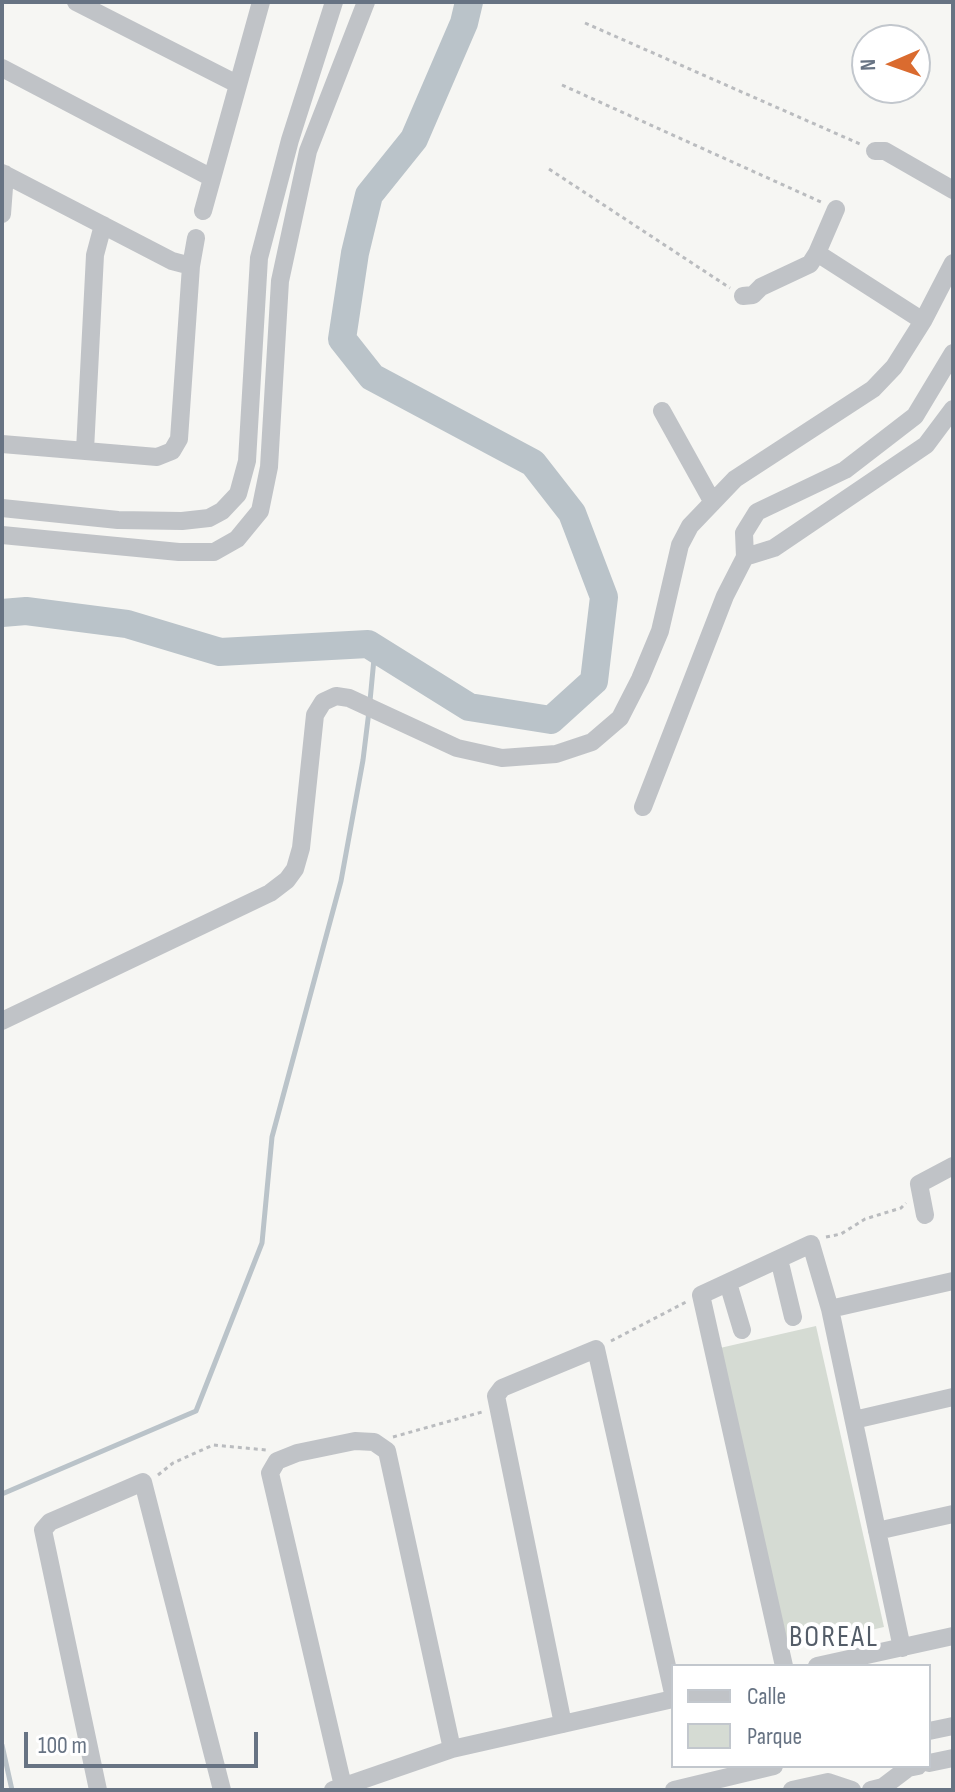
<!DOCTYPE html>
<style>
body{margin:0}
#map{position:relative;width:955px;height:1792px;overflow:hidden;background:#f6f6f3;font-family:"Sofia Sans Condensed",sans-serif}
canvas{display:block}
.frame{position:absolute;inset:0;border:4px solid #677383;pointer-events:none}
.legend{position:absolute;left:671px;top:1664px;width:260px;height:104px;box-sizing:border-box;background:#fff;border:2px solid #c2c7cd;margin:0;padding:10px 14px;list-style:none;font-size:24px;color:#677383}
.legend li{display:flex;align-items:center;gap:16px;height:40px}
.legend b{width:40px;border:2px solid #c2c7cd}
.north{position:absolute;left:851px;top:24px;width:80px;height:80px;box-sizing:border-box;background:#fff;border:2px solid #c2c7cd;border-radius:50%;rotate:268deg;font-size:22px;font-weight:700;line-height:32px;text-align:center;color:#677383}
.north::after{content:'';display:block;margin:auto;width:28px;height:36px;background:#da6b2f;clip-path:polygon(50% 0,100% 100%,50% 72%,0 100%)}
.scale{position:absolute;left:24px;top:1732px;width:234px;height:36px;box-sizing:border-box;border:4px solid #677383;border-top:0;padding-left:10px;font-size:24px;line-height:28px;white-space:nowrap;color:#677383;-webkit-text-stroke:6px #fff;paint-order:stroke}
</style>
<div id="map">
<canvas width="955" height="1792"></canvas>
<div class="frame"></div>
<ul class="legend">
<li><b style="height:10px;background:#c0c3c7"></b>Calle</li>
<li><b style="height:22px;background:#d5dbd3"></b>Parque</li>
</ul>
<div class="north">N</div>
<div class="scale">100 m</div>
</div>
<script>
const context = document.querySelector('canvas').getContext('2d');
context.lineJoin = 'round';
function fillPath(path, color) {
  context.fillStyle = color;
  context.fill(path, 'evenodd');
}
function poly(rows) {
  const path = new Path2D();
  for (const r of rows) {
    path.moveTo(r[0], r[1]);
    for (let i = 2; i < r.length; i += 2) path.lineTo(r[i], r[i + 1]);
  }
  return path;
}
function strokePath(path, color, width, dash) {
  context.strokeStyle = color;
  context.lineWidth = width;
  context.lineCap = dash ? 'butt' : 'round';
  context.setLineDash(dash || []);
  context.stroke(path);
}
function write(font, color, halo, rows, align = 'center') {
  context.font = font + ' "Sofia Sans Condensed",sans-serif';
  context.lineWidth = 8;
  context.setLineDash([]);
  context.textBaseline = 'middle';
  context.strokeStyle = halo;
  context.fillStyle = color;
  for (const [text, x, y, turn = 0] of rows) {
    context.save();
    context.translate(x, y);
    context.rotate((+turn || 0) * Math.PI / 180);
    context.textAlign = isNaN(turn) ? turn : align;
    if (halo) context.strokeText(text, 0, 0);
    context.fillText(text, 0, 0);
    context.restore();
  }
}
const green = poly([
 [816,1326,884,1627,787,1649,720,1348]
]);
const stream = poly([
 [370,701,375,648],
 [2,1494,196,1411,262,1243,272,1137,341,881,363,760,369,711],
 [2,1745,12,1790]
]);
const river = poly([
 [2,613,26,611,127,624,220,652,368,644,469,707,551,720,594,681,604,597,572,513,533,463,372,377,342,339,355,253,369,195,414,139,464,23,469,2]
]);
const path = poly([
 [585,23,860,144],
 [562,85,821,202],
 [549,169,730,288],
 [826,1237,841,1234,865,1219,901,1208,906,1203],
 [611,1341,686,1302],
 [393,1437,482,1412],
 [158,1475,173,1463,213,1445,266,1450]
]);
const minor = poly([
 [76,2,237,84],
 [2,68,212,178],
 [875,151,885,151,953,190],
 [2,173,172,261,191,266],
 [203,211,261,2],
 [2,214,5,174],
 [817,253,923,321],
 [743,296,753,295,761,287,810,264,817,253,836,209],
 [662,411,712,501],
 [2,444,157,457,172,451,179,439,191,266,196,238],
 [85,450,95,255,103,225],
 [2,508,118,520,182,521,209,518,222,511,238,494,247,461,259,258,290,140,334,2],
 [2,535,179,552,214,552,237,539,260,511,269,467,280,281,308,151,366,2],
 [745,557,774,548,926,445,953,409],
 [643,807,725,596,745,557,744,533,757,512,845,470,915,416,953,353],
 [2,1021,270,893,287,880,295,869,301,848,315,715,323,702,336,696,349,698,457,748,502,758,556,754,592,742,620,718,640,679,660,631,680,545,690,526,735,479,873,389,894,367,923,321,953,263],
 [925,1215,919,1184,953,1166],
 [779,1259,793,1317],
 [728,1283,742,1330],
 [830,1309,953,1281],
 [854,1420,953,1397],
 [877,1531,953,1514],
 [784,1666,701,1295,811,1244,830,1309,902,1648],
 [817,1666,953,1636],
 [563,1724,496,1396,502,1388,596,1349,673,1693],
 [929,1731,953,1726],
 [929,1763,953,1758],
 [343,1786,270,1473,277,1461,297,1453,355,1441,374,1442,387,1451,452,1749],
 [98,1790,43,1530,50,1522,143,1482,222,1790],
 [333,1790,452,1749,673,1699],
 [674,1790,774,1766],
 [792,1790,828,1782,852,1790],
 [871,1790,883,1787,908,1768,918,1766]
]);
const neighbourhoodNames = [
 ["BOREAL",834,1638]
];
fillPath(green, '#d5dbd3');
strokePath(stream, '#bac3c9', 5);
strokePath(river, '#bac3c9', 28);
strokePath(path, '#babcbf', 3, [4, 4]);
strokePath(minor, '#c0c3c7', 18);
context.letterSpacing = '2px';
write('30px', '#545d68', '#fff', neighbourhoodNames);
context.letterSpacing = '0px';
</script>
